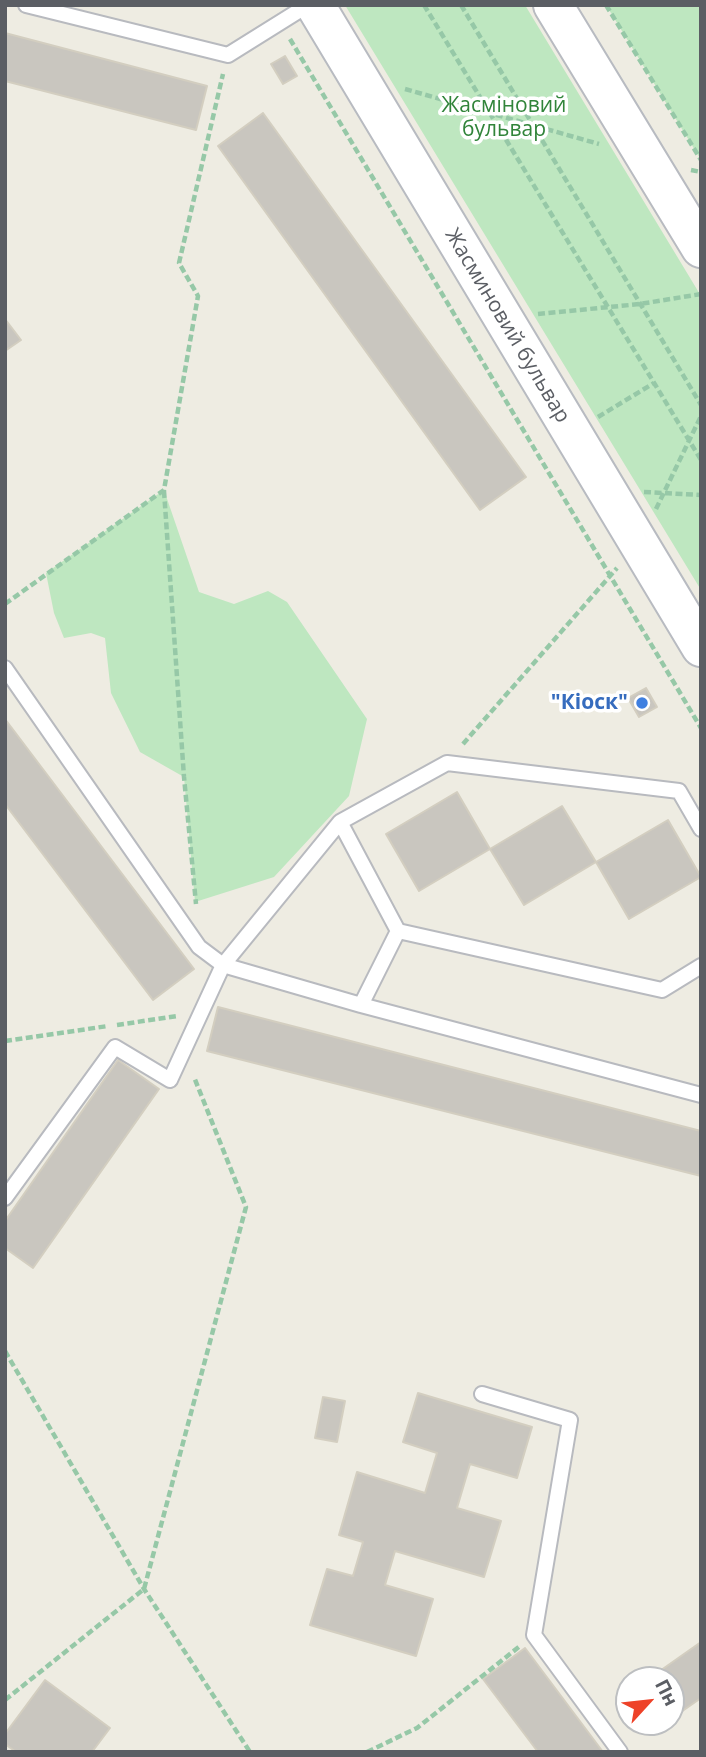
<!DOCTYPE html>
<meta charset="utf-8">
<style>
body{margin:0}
#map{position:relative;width:706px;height:1757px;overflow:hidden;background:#eeece2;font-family:"Open Sans",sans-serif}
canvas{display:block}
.frame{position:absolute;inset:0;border:7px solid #5b5e64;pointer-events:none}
.north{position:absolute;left:615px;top:1666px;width:70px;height:70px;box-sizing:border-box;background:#fff;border:2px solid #bdbfc1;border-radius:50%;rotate:63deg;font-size:19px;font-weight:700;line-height:28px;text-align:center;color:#5b5e64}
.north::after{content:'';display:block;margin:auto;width:24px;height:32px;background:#ee4228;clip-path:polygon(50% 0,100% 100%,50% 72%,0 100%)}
</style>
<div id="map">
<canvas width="706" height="1757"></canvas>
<div class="frame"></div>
<div class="north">Пн</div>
</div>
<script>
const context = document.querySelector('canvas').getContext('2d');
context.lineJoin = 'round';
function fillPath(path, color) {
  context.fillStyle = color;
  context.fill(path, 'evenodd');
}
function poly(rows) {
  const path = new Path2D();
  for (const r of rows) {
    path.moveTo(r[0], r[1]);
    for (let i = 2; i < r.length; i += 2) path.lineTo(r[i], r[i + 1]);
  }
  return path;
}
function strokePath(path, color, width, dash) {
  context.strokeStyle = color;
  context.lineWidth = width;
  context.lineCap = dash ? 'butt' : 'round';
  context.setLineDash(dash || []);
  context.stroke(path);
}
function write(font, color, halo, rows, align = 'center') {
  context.font = font + ' "Open Sans",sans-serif';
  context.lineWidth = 7;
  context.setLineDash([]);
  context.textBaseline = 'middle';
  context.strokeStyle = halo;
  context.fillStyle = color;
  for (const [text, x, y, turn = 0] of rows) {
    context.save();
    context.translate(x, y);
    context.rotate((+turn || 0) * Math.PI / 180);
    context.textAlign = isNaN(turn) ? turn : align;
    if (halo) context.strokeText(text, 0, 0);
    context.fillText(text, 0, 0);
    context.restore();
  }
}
const green = poly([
 [345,5,525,5,701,296,701,590],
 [606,5,701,5,701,160],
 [164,490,199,592,234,604,268,591,287,602,367,719,349,796,274,877,195,902,184,777,140,752,111,693,105,638,91,633,64,638,54,613,46,573]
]);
const building = poly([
 [5,33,207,86,196,130,5,81,5,33],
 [285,56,297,76,283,84,271,64,285,56],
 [263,113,526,477,480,510,218,146,263,113],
 [5,319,21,340,5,351,5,319],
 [646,688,657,707,639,717,628,698,646,688],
 [5,719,194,969,153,1000,5,804,5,719],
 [457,792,490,849,419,891,386,834,457,792],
 [562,806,596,862,524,905,490,849,562,806],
 [668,820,701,877,629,919,596,862,668,820],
 [218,1007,701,1131,701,1176,207,1051,218,1007],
 [118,1060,159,1089,33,1268,5,1248,5,1221,118,1060],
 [418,1393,532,1427,517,1478,470,1464,457,1508,501,1521,484,1577,395,1551,385,1585,433,1599,416,1656,310,1625,327,1569,353,1576,363,1542,339,1535,357,1472,425,1493,437,1453,403,1442,418,1393],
 [323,1397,345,1401,337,1442,315,1438,323,1397],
 [701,1642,701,1698,671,1719,671,1680,647,1680,701,1642],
 [525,1648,603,1752,538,1752,483,1679,525,1648],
 [45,1680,110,1728,92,1752,16,1752,5,1744,5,1734,45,1680]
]);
const path = poly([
 [424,5,701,460],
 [461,5,701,405],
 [606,5,701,160],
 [290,39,701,728],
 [405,89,599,144],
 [691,170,701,172],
 [538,314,640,304,701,294],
 [598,417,654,383],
 [164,491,184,777,196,904],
 [644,492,701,495],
 [656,509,701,416],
 [5,604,164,490,198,296,179,263,223,74],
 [463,744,617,568],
 [117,1025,177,1016],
 [5,1041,108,1026],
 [5,1351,144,1589,250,1752],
 [5,1700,144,1589,246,1207,194,1077],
 [367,1752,417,1728,520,1646]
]);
const lane = poly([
 [26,5,228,55,308,5],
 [5,668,199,947,223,965,361,1005,701,1095],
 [398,931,340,822,447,763,679,791,701,829],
 [361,1005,398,931,662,990,701,966],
 [5,1198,115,1047,170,1080,223,965,340,822],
 [482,1394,570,1420,534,1635,620,1752]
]);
const secondary = poly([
 [315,5,701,647],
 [553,5,701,248]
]);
const markers = [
 [642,703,7,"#3f7fe0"]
];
const parkNames = [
 ["Жасміновий",504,106],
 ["бульвар",504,130]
];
const streetNames = [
 ["Жасминовий бульвар",507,326,59]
];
const shopNames = [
 ["\"Кіоск\"",628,703]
];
fillPath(green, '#bee7c0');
fillPath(building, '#c9c6bf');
strokePath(building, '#d3cec0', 2);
strokePath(lane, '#b8babf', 18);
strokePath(secondary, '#b8bbc1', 42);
strokePath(path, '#96c8a7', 4.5, [7, 3.5]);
strokePath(lane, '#fff', 14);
strokePath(secondary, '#fff', 38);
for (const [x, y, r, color] of markers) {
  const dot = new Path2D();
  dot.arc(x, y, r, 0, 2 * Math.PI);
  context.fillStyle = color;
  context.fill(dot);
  strokePath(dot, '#fff', 2.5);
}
write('21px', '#31843a', '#fff', parkNames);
write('21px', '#5b5e64', '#fff', streetNames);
write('bold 21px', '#366cbe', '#fff', shopNames, 'right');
</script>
